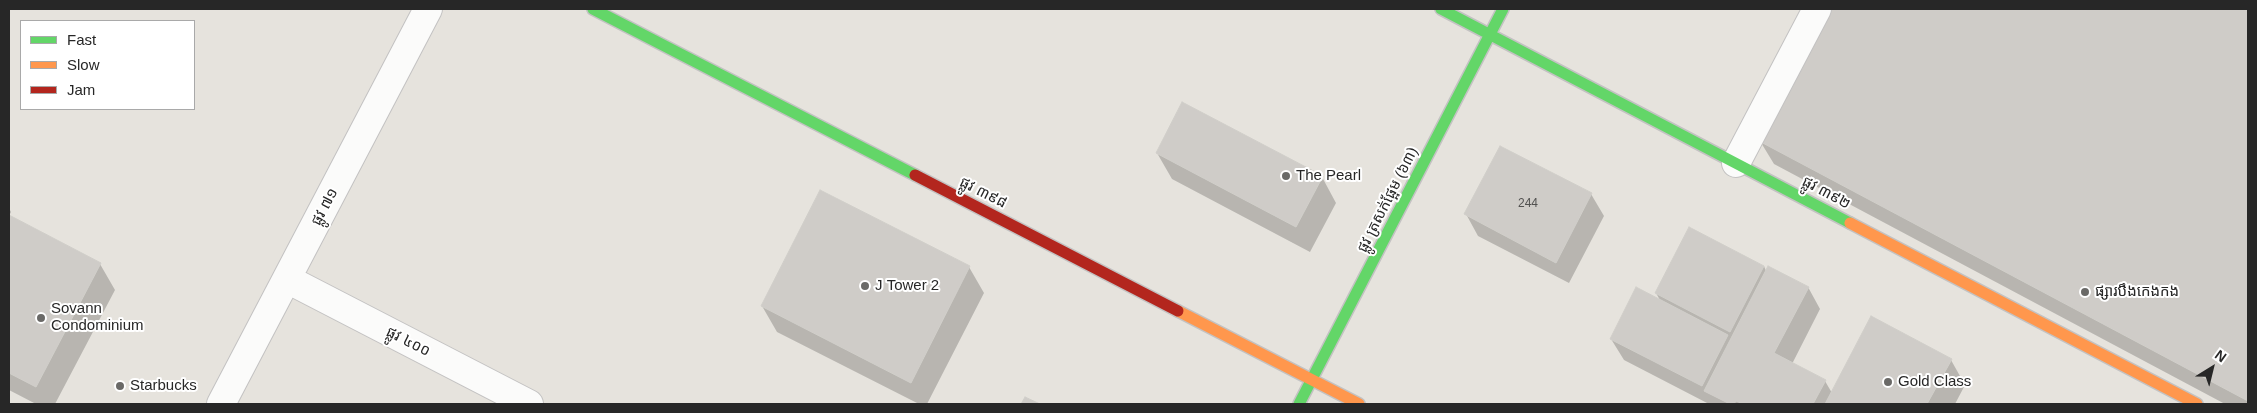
<!DOCTYPE html>
<meta charset="utf-8">
<style>
body{margin:0}
#map{position:relative;width:2257px;height:413px;overflow:hidden;background:#e6e3dd;font-family:Helvetica,sans-serif}
canvas{display:block}
.frame{position:absolute;inset:0;border:10px solid #272727;pointer-events:none}
.legend{position:absolute;left:20px;top:20px;width:175px;height:90px;box-sizing:border-box;background:#fff;border:1px solid #a9a9a9;margin:0;padding:6px 9px;list-style:none;font-size:15px;color:#272727}
.legend li{display:flex;align-items:center;gap:10px;height:25px}
.legend b{width:25px;border:1px solid #a9a9a9}
.north{position:absolute;left:2187px;top:343px;width:50px;height:50px;-webkit-text-stroke:4px #fff;paint-order:stroke;rotate:36deg;font-size:14px;font-weight:700;line-height:20px;text-align:center;color:#272727}
.north::after{content:'';display:block;margin:auto;width:18px;height:22px;background:#272727;clip-path:polygon(50% 0,100% 100%,50% 72%,0 100%)}
</style>
<div id="map">
<canvas width="2257" height="413"></canvas>
<div class="frame"></div>
<ul class="legend">
<li><b style="height:6px;background:#63d668"></b>Fast</li>
<li><b style="height:6px;background:#ff974d"></b>Slow</li>
<li><b style="height:6px;background:#b3261e"></b>Jam</li>
</ul>
<div class="north">N</div>
</div>
<script>
const context = document.querySelector('canvas').getContext('2d');
context.lineJoin = 'round';
function fillPath(path, color) {
  context.fillStyle = color;
  context.fill(path, 'evenodd');
}
function poly(rows) {
  const path = new Path2D();
  for (const r of rows) {
    path.moveTo(r[0], r[1]);
    for (let i = 2; i < r.length; i += 2) path.lineTo(r[i], r[i + 1]);
  }
  return path;
}
function strokePath(path, color, width, dash) {
  context.strokeStyle = color;
  context.lineWidth = width;
  context.lineCap = dash ? 'butt' : 'round';
  context.setLineDash(dash || []);
  context.stroke(path);
}
function write(font, color, halo, rows, align = 'center') {
  context.font = font + ' Helvetica,"Noto Sans Khmer",sans-serif';
  context.lineWidth = 4;
  context.setLineDash([]);
  context.textBaseline = 'middle';
  context.strokeStyle = halo;
  context.fillStyle = color;
  for (const [text, x, y, turn = 0] of rows) {
    context.save();
    context.translate(x, y);
    context.rotate((+turn || 0) * Math.PI / 180);
    context.textAlign = isNaN(turn) ? turn : align;
    if (halo) context.strokeText(text, 0, 0);
    context.fillText(text, 0, 0);
    context.restore();
  }
}
const shadow = poly([
 [1829,9,2248,9,2248,404,2225,404,1774,164,1760,141],
 [1157,153,1322,177,1336,203,1310,252,1172,179],
 [1591,194,1604,216,1569,283,1478,236,1466,214],
 [9,208,11,212,9,216,100,264,115,290,55,404,36,404,9,390],
 [1764,266,1766,271,1808,287,1820,309,1792,364,1825,381,1832,393,1951,360,1965,385,1955,404,1709,404,1624,360,1611,339,1661,302,1656,293],
 [969,267,984,293,927,404,919,404,777,332,762,306]
]);
const building = poly([
 [1828,9,2248,9,2248,401,1759,141,1828,9],
 [1182,102,1323,176,1296,227,1156,153,1182,102],
 [1500,146,1592,193,1556,263,1464,214,1500,146],
 [820,190,970,266,911,383,761,306,820,190],
 [9,215,101,263,36,387,9,373,9,215],
 [1689,227,1764,266,1730,332,1655,293,1689,227],
 [1768,266,1809,287,1774,353,1826,380,1813,404,1743,404,1736,401,1734,404,1730,404,1704,391,1768,266],
 [1636,287,1728,335,1702,386,1610,339,1636,287],
 [1871,316,1952,359,1927,404,1825,404,1871,316],
 [1025,397,1040,404,1021,404,1025,397]
]);
const street = poly([
 [1736,163,1817,9],
 [287,279,529,404],
 [221,404,428,9]
]);
const fast = poly([
 [593,9,915,175],
 [1441,9,1850,223],
 [1299,404,1503,9]
]);
const slow = poly([
 [1850,223,2197,404],
 [1178,311,1359,404]
]);
const jam = poly([
 [915,175,1178,311]
]);
const markers = [
 [1286,176,5,"#6a6967"],
 [865,286,5,"#6a6967"],
 [2085,292,5,"#6a6967"],
 [41,318,5,"#6a6967"],
 [1888,382,5,"#6a6967"],
 [120,386,5,"#6a6967"]
];
const numberNames = [
 ["244",1528,204]
];
const poiNames = [
 ["The Pearl",1296,176],
 ["J Tower 2",875,286],
 ["ផ្សារបឹងកេងកង",2095,292],
 ["Sovann",51,309],
 ["Condominium",51,326],
 ["Gold Class",1898,382],
 ["Starbucks",130,386]
];
const streetNames = [
 ["ផ្លូវ ៣៩៨",983,193,27],
 ["ផ្លូវ ៣៩២",1826,193,28],
 ["ផ្លូវ ត្រសក់ផ្អែម (៦៣)",1388,200,-63],
 ["ផ្លូវ ៧១",325,207,-62],
 ["ផ្លូវ ៤០០",408,342,27]
];
fillPath(shadow, '#0003');
fillPath(building, '#cfccc8');
strokePath(building, '#d0cec9', 1);
strokePath(street, '#c3c2c2', 30);
strokePath(fast, '#c3c2c2', 14);
strokePath(slow, '#c3c2c2', 14);
strokePath(jam, '#c3c2c2', 14);
strokePath(street, '#fbfbfa', 28);
strokePath(fast, '#63d668', 11);
strokePath(slow, '#ff974d', 11);
strokePath(jam, '#b3261e', 11);
for (const [x, y, r, color] of markers) {
  const dot = new Path2D();
  dot.arc(x, y, r, 0, 2 * Math.PI);
  context.fillStyle = color;
  context.fill(dot);
  strokePath(dot, '#fff', 2);
}
write('12px', '#525150', null, numberNames);
write('15px', '#272727', '#fff', poiNames, 'left');
write('15px', '#272727', '#fff', streetNames);
</script>
